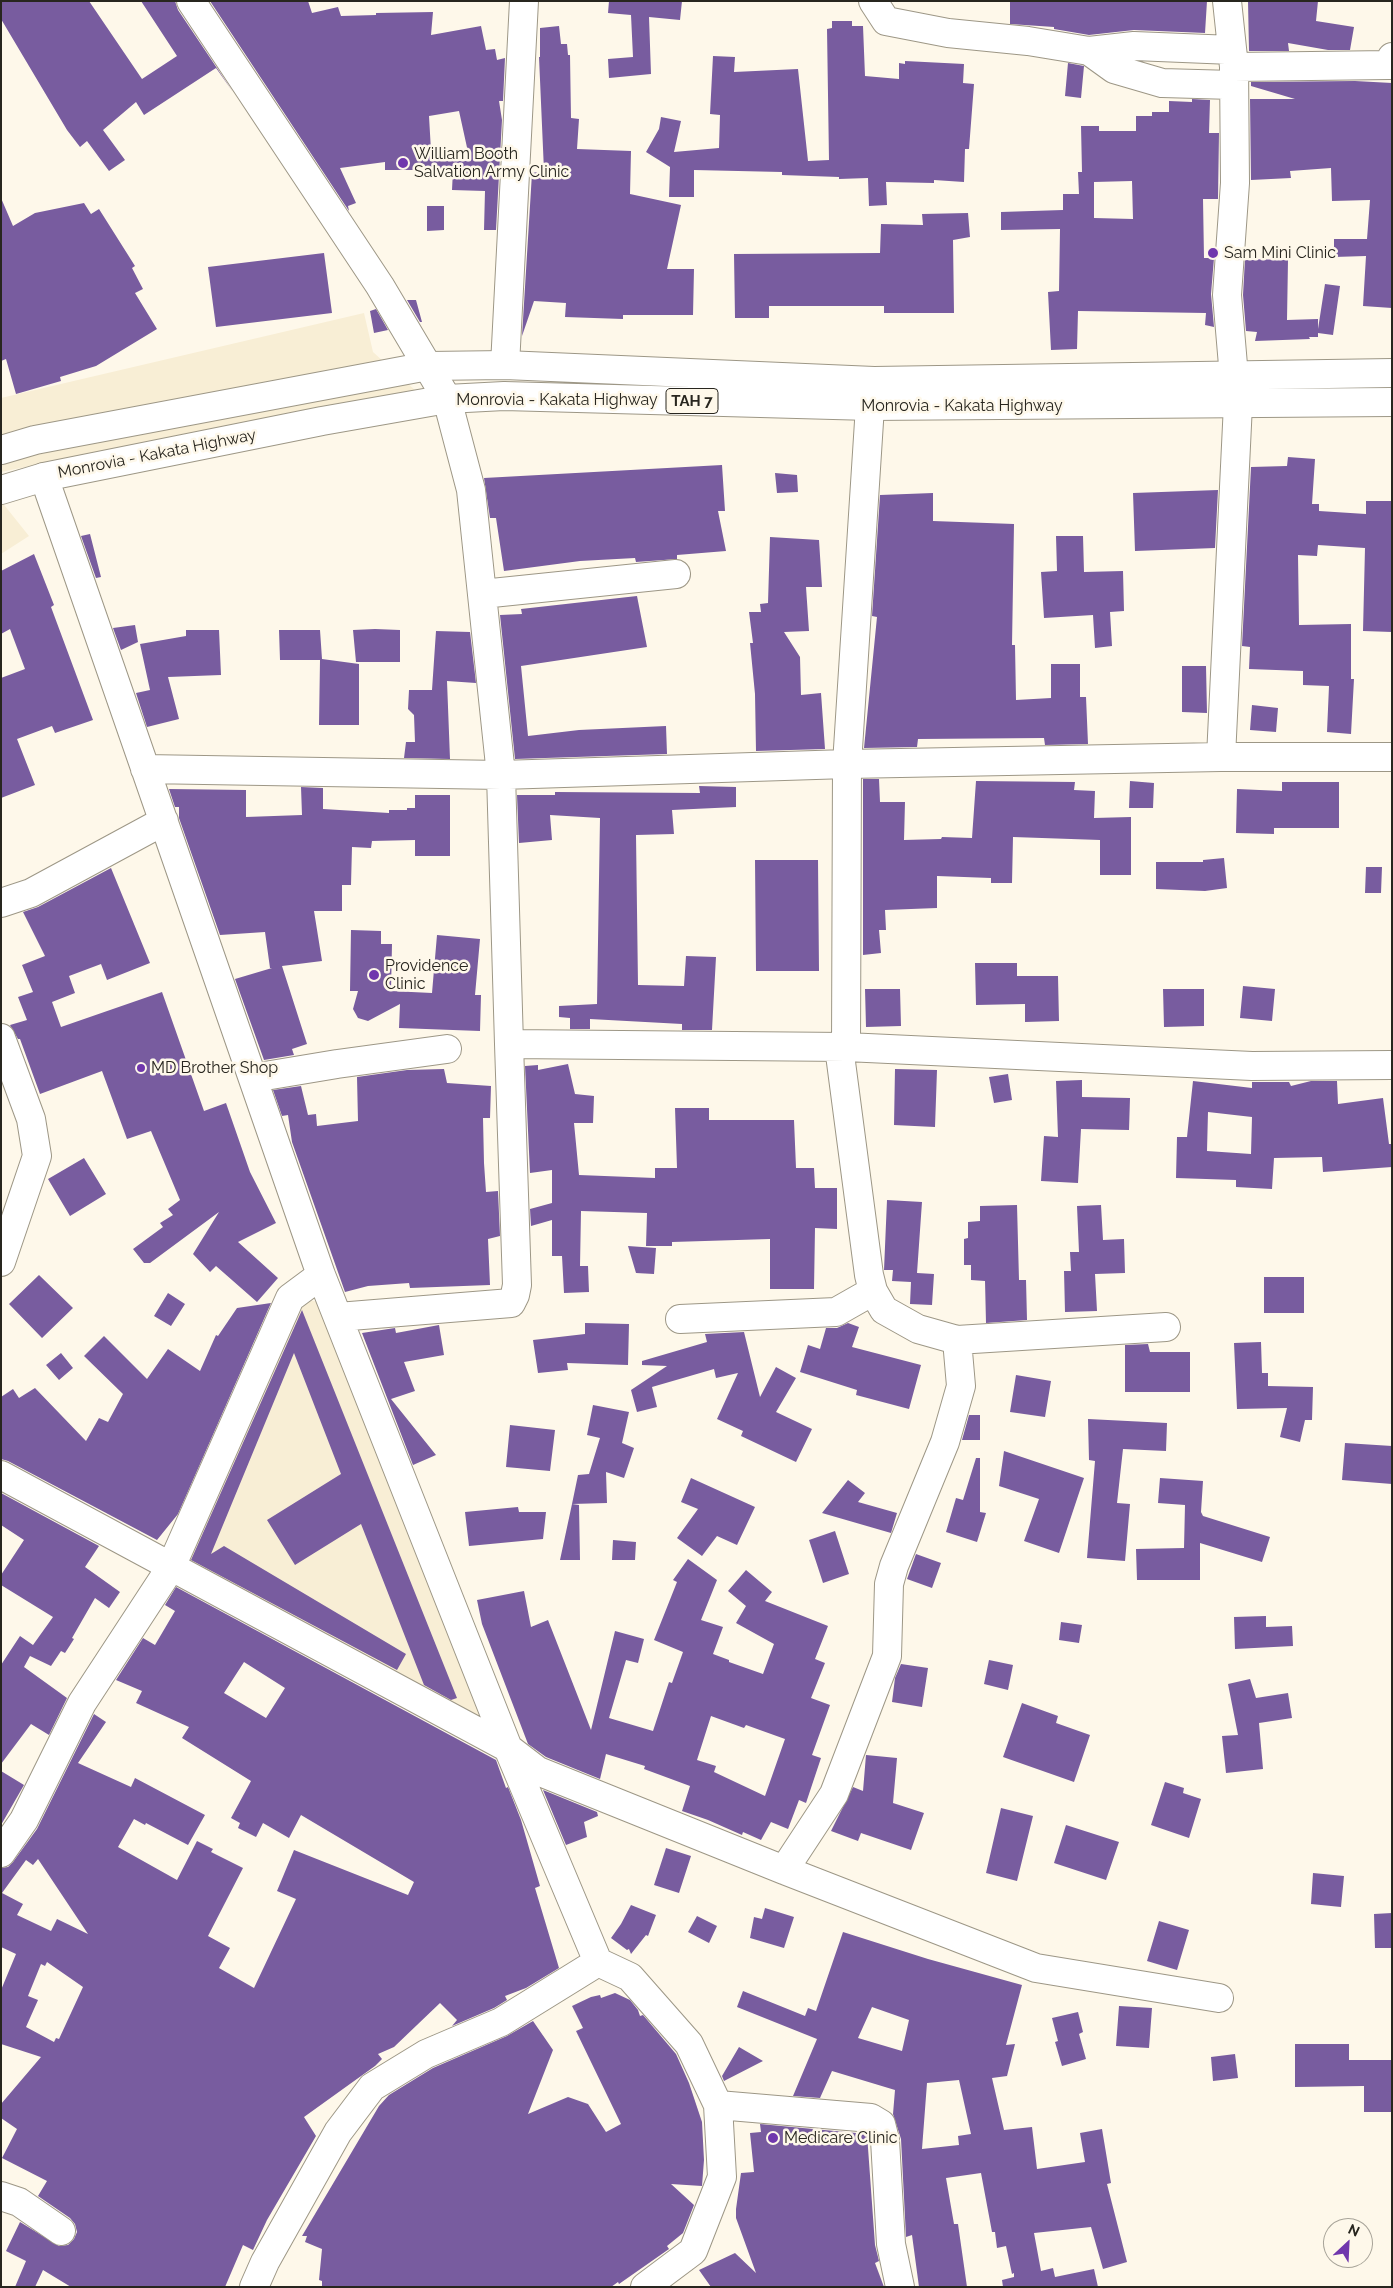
<!DOCTYPE html>
<style>
body{margin:0}
#map{position:relative;width:1393px;height:2288px;overflow:hidden;background:#fef8ea;font-family:Raleway,sans-serif}
canvas{display:block}
.frame{position:absolute;inset:0;border:2px solid #28261f;pointer-events:none}
.north{position:absolute;left:1323px;top:2218px;width:50px;height:50px;box-sizing:border-box;background:#fef8ea;border:1px solid #a8a499;border-radius:50%;rotate:25deg;font-size:14px;font-weight:700;line-height:20px;text-align:center;color:#28261f}
.north::after{content:'';display:block;margin:auto;width:18px;height:22px;background:#7037ad;clip-path:polygon(50% 0,100% 100%,50% 72%,0 100%)}
</style>
<div id="map">
<canvas width="1393" height="2288"></canvas>
<div class="frame"></div>
<div class="north">N</div>
</div>
<script>
const context = document.querySelector('canvas').getContext('2d');
context.lineJoin = 'round';
function fillPath(path, color) {
  context.fillStyle = color;
  context.fill(path, 'evenodd');
}
function poly(rows) {
  const path = new Path2D();
  for (const r of rows) {
    path.moveTo(r[0], r[1]);
    for (let i = 2; i < r.length; i += 2) path.lineTo(r[i], r[i + 1]);
  }
  return path;
}
function strokePath(path, color, width, dash) {
  context.strokeStyle = color;
  context.lineWidth = width;
  context.lineCap = dash ? 'butt' : 'round';
  context.setLineDash(dash || []);
  context.stroke(path);
}
function write(font, color, halo, rows, align = 'center') {
  context.font = font + ' Raleway,sans-serif';
  context.lineWidth = 5;
  context.setLineDash([]);
  context.textBaseline = 'middle';
  context.strokeStyle = halo;
  context.fillStyle = color;
  for (const [text, x, y, turn = 0] of rows) {
    context.save();
    context.translate(x, y);
    context.rotate((+turn || 0) * Math.PI / 180);
    context.textAlign = isNaN(turn) ? turn : align;
    if (halo) context.strokeText(text, 0, 0);
    context.fillText(text, 0, 0);
    context.restore();
  }
}
const built = poly([
 [364,313,373,352,416,391,211,429,1,472,1,398],
 [1,501,29,536,1,554],
 [301,1299,320,1302,485,1721,189,1562]
]);
const building = poly([
 [1,1,89,1,142,79,177,56,141,1,175,1,178,10,233,92,216,68,144,115,136,102,103,130,125,160,109,171,87,141,80,147,67,130,1,19],
 [210,1,308,1,312,13,338,7,341,16,376,15,376,13,433,12,431,35,481,26,486,50,495,49,497,60,505,58,503,101,499,101,502,120,496,230,484,230,485,191,452,190,453,170,385,170,385,162,340,168,356,203,348,206,349,211],
 [459,111,468,152,431,151,429,116],
 [609,1,682,1,680,20,649,17,651,74,609,78,608,59,633,57,631,15,608,13],
 [1010,1,1207,1,1205,33,1134,30,1089,35,1054,29,1054,27,1010,24],
 [1248,1,1318,1,1316,21,1354,27,1350,50,1328,50,1288,43,1289,51,1249,51],
 [832,21,852,21,852,26,863,26,865,76,899,79,899,63,905,64,905,61,964,64,963,83,974,84,969,149,965,149,964,182,934,180,934,183,886,182,887,205,869,206,868,178,839,179,839,177,782,175,782,172,694,170,694,197,669,197,670,167,646,152,659,129,661,117,681,121,674,152,719,148,720,115,710,114,713,56,735,57,734,72,798,69,808,161,829,160,827,29,832,28],
 [559,26,561,44,567,44,568,55,570,55,571,118,579,119,577,149,631,151,630,194,681,205,667,269,694,269,693,315,623,315,623,319,565,317,566,303,534,301,522,336,532,173,544,171,539,57,540,57,540,28],
 [1068,63,1084,66,1081,98,1065,96],
 [1355,81,1392,83,1392,308,1363,306,1366,256,1334,257,1334,239,1367,239,1370,200,1332,201,1331,168,1290,171,1291,178,1251,180,1250,99,1295,99,1251,86,1251,82],
 [1192,99,1210,100,1209,133,1219,133,1218,199,1203,199,1204,258,1214,258,1211,294,1214,327,1205,325,1206,313,1078,311,1077,349,1051,350,1048,292,1059,291,1060,229,1001,230,1001,212,1063,210,1063,194,1079,194,1078,172,1082,172,1081,126,1099,126,1099,131,1136,131,1136,116,1152,116,1152,112,1169,112,1169,101,1192,102],
 [1132,181,1133,219,1094,218,1094,182],
 [1,198,13,226,35,213,84,203,91,214,99,209,135,266,132,268,143,289,135,293,157,329,96,366,60,377,61,381,16,394,6,359,1,361],
 [427,206,444,206,444,230,427,231],
 [968,213,970,237,953,240,954,313,884,313,884,306,769,306,769,318,735,318,734,254,880,253,881,224,923,225,922,214],
 [324,253,332,313,216,327,208,267],
 [1245,259,1288,260,1287,320,1318,319,1318,329,1325,284,1340,286,1333,335,1318,333,1318,337,1309,337,1310,339,1255,341,1257,332,1246,331,1243,295],
 [407,300,416,300,422,322,420,322],
 [376,309,388,330,374,333,370,311],
 [1288,457,1315,459,1312,504,1319,504,1319,511,1366,514,1366,501,1392,501,1392,632,1363,631,1365,548,1318,545,1317,556,1298,555,1299,625,1351,624,1351,679,1354,679,1351,734,1327,732,1329,686,1303,685,1303,671,1249,669,1250,647,1242,646,1251,467,1287,466],
 [722,465,725,511,718,511,726,551,677,555,677,559,636,562,635,558,580,561,504,571,496,518,490,518,484,478],
 [775,473,797,475,798,492,777,493],
 [1218,490,1215,548,1135,551,1133,493],
 [933,493,933,521,1014,524,1012,645,1015,645,1016,700,1051,698,1051,664,1080,664,1080,697,1086,697,1088,744,1045,745,1044,738,918,739,917,747,864,748,877,617,872,616,880,495],
 [90,534,101,577,96,578,81,536],
 [1056,536,1083,536,1084,572,1123,571,1124,611,1110,612,1112,646,1095,648,1093,615,1044,618,1041,572,1057,571],
 [770,537,819,540,822,587,806,587,809,631,784,632,800,657,801,695,821,693,825,749,756,751,755,694,750,643,753,643,749,612,761,612,760,604,768,603],
 [34,554,54,605,51,607,93,720,55,733,52,726,17,739,35,785,1,798,1,678,25,669,10,629,1,634,1,571],
 [637,596,647,647,521,666,528,736,579,730,666,726,667,754,515,759,500,615,522,614,521,609],
 [135,625,138,642,121,650,113,628],
 [375,629,400,630,400,662,356,662,353,630],
 [186,630,219,630,221,675,168,677,179,719,147,727,136,693,150,690,140,644,186,636],
 [279,630,320,630,322,659,359,664,359,725,319,725,320,660,280,660],
 [436,631,470,632,476,683,447,681,450,759,404,758,406,742,415,742,414,715,408,709,409,690,432,690],
 [1182,666,1206,666,1207,713,1182,712],
 [1252,705,1278,708,1276,732,1250,730],
 [863,779,879,779,880,802,905,802,904,840,941,839,942,837,972,838,976,781,1075,782,1074,790,1095,791,1094,818,1131,817,1131,875,1100,875,1100,840,1013,837,1012,883,991,883,991,878,937,876,937,908,885,910,886,930,879,930,881,953,863,955],
 [1130,781,1154,783,1153,808,1129,808],
 [1282,782,1339,782,1339,828,1274,828,1274,834,1236,833,1237,789,1282,791],
 [699,786,736,787,736,807,672,810,674,834,636,835,638,985,684,986,686,956,716,957,712,1030,682,1030,682,1024,590,1019,590,1029,570,1029,570,1018,559,1017,559,1006,597,1004,600,818,550,815,552,840,519,843,517,795,555,795,555,792,700,793],
 [301,787,323,788,323,809,389,813,389,810,407,810,407,808,415,808,415,795,450,795,450,856,415,856,415,840,372,841,371,848,352,847,351,885,342,885,342,911,314,911,322,961,282,966,307,1044,292,1049,294,1055,264,1060,235,979,272,968,270,968,265,932,220,935,179,818,179,807,175,807,169,789,246,790,246,817,302,815],
 [1224,858,1227,888,1205,891,1156,889,1156,862,1203,862,1203,860],
 [755,860,818,860,819,971,756,971],
 [1366,867,1382,867,1381,893,1365,893],
 [111,868,150,963,107,980,101,964,69,976,75,993,52,1002,61,1027,162,992,204,1111,226,1103,250,1172,276,1223,238,1242,278,1278,257,1302,216,1266,210,1272,193,1254,219,1212,150,1263,144,1263,133,1249,163,1227,160,1223,173,1215,168,1209,180,1200,151,1131,127,1139,102,1071,40,1094,20,1039,18,1039,10,1025,27,1020,18,997,33,992,22,965,45,956,23,912,38,907],
 [351,930,381,931,381,944,392,944,391,991,432,993,437,935,480,939,475,995,481,995,480,1031,399,1028,400,1004,368,1021,358,1018,353,1009,358,991,350,991],
 [975,963,1017,963,1017,976,1058,976,1059,1021,1025,1022,1025,1004,976,1005],
 [1243,986,1275,989,1272,1021,1240,1018],
 [865,989,900,989,901,1026,866,1027],
 [1163,989,1204,989,1204,1026,1164,1027],
 [568,1064,575,1094,594,1096,593,1123,574,1123,579,1175,655,1178,655,1168,677,1168,675,1108,709,1108,709,1120,794,1120,796,1168,814,1168,815,1188,837,1188,837,1229,815,1228,814,1289,770,1289,770,1239,672,1242,672,1246,646,1246,647,1213,581,1211,580,1266,588,1266,589,1292,564,1293,562,1256,552,1256,552,1220,531,1226,530,1209,552,1203,552,1170,530,1173,525,1066,538,1065,538,1070],
 [444,1069,447,1083,491,1086,490,1118,483,1118,484,1163,486,1192,498,1191,500,1236,488,1239,490,1285,410,1288,409,1283,368,1286,345,1292,292,1142,288,1115,282,1116,273,1090,301,1086,308,1115,316,1114,317,1126,358,1121,357,1077,407,1070],
 [895,1069,937,1070,935,1127,894,1125],
 [1008,1074,1012,1100,994,1103,989,1077],
 [1082,1080,1082,1097,1130,1098,1129,1130,1081,1129,1078,1183,1041,1181,1044,1136,1058,1137,1056,1081],
 [1193,1081,1252,1088,1252,1082,1289,1082,1291,1086,1311,1081,1337,1081,1338,1104,1383,1098,1389,1144,1392,1144,1392,1167,1323,1172,1322,1157,1274,1158,1272,1189,1236,1187,1236,1180,1176,1178,1177,1137,1187,1137],
 [1208,1112,1252,1117,1251,1154,1207,1151],
 [84,1158,106,1194,70,1216,48,1179],
 [887,1200,922,1202,917,1273,934,1274,932,1305,910,1304,911,1282,892,1281,893,1270,884,1270],
 [1017,1205,1019,1280,1026,1280,1027,1320,986,1323,985,1281,971,1280,971,1265,964,1265,964,1239,968,1238,968,1222,980,1221,980,1206],
 [1101,1205,1103,1240,1124,1239,1125,1273,1095,1274,1097,1311,1065,1312,1064,1271,1071,1271,1070,1252,1079,1252,1077,1206],
 [628,1246,656,1248,654,1274,636,1273],
 [39,1275,73,1308,42,1338,9,1304],
 [1264,1277,1304,1277,1304,1313,1264,1313],
 [168,1293,185,1304,171,1326,154,1316],
 [271,1303,178,1514,157,1540,8,1461,1,1459,1,1397,13,1389,19,1398,35,1388,86,1441,99,1418,108,1422,123,1394,84,1356,104,1336,147,1379,168,1349,200,1371,216,1335,218,1336,237,1308],
 [302,1310,457,1698,451,1700,424,1685,361,1524,295,1565,267,1520,341,1474,294,1353,211,1554,224,1546,406,1654,397,1670,191,1560],
 [585,1323,629,1324,628,1365,567,1363,568,1370,538,1373,533,1340,585,1334],
 [848,1323,859,1327,852,1347,921,1365,909,1409,856,1395,857,1390,800,1372,808,1345,820,1349,826,1328,837,1328],
 [439,1325,444,1355,404,1362,415,1391,391,1399,436,1455,413,1465,362,1333,395,1328,396,1333],
 [744,1332,760,1397,776,1367,796,1378,776,1412,812,1429,796,1462,741,1436,743,1431,717,1419,738,1373,716,1378,714,1369,652,1387,657,1407,637,1412,631,1390,667,1366,642,1365,642,1361,707,1342,705,1334],
 [1261,1342,1262,1373,1268,1373,1268,1386,1313,1387,1312,1420,1305,1420,1300,1442,1280,1437,1287,1408,1237,1409,1234,1343],
 [1148,1344,1150,1352,1190,1352,1190,1392,1125,1392,1125,1345],
 [61,1353,73,1368,59,1380,46,1365],
 [1016,1375,1051,1381,1045,1417,1010,1412],
 [593,1405,629,1412,622,1443,634,1448,624,1478,606,1472,607,1503,572,1504,578,1475,589,1474,600,1438,587,1435],
 [969,1415,980,1415,980,1440,962,1440],
 [1088,1419,1167,1423,1166,1451,1123,1449,1117,1503,1130,1504,1125,1561,1087,1558,1095,1461,1089,1460],
 [510,1425,555,1430,550,1471,506,1467],
 [1345,1443,1392,1446,1392,1484,1342,1480],
 [1004,1451,1084,1478,1059,1553,1024,1541,1039,1499,999,1486],
 [976,1458,980,1458,980,1512,986,1513,977,1542,946,1532,956,1498,963,1500],
 [691,1478,755,1507,737,1545,717,1536,702,1556,677,1538,698,1509,681,1502],
 [1160,1478,1203,1481,1201,1512,1203,1516,1270,1537,1262,1562,1200,1543,1200,1580,1137,1580,1136,1549,1184,1548,1185,1505,1158,1503],
 [848,1480,865,1493,858,1502,897,1513,891,1533,822,1513],
 [1,1493,99,1546,85,1567,120,1592,109,1608,95,1598,72,1638,74,1639,65,1653,61,1651,51,1666,30,1656,24,1667,67,1698,49,1735,31,1724,1,1764,1,1665,20,1636,33,1645,53,1617,1,1585,1,1575,24,1540,1,1525],
 [572,1504,579,1505,580,1560,560,1560],
 [518,1507,519,1512,546,1512,543,1539,469,1546,465,1512],
 [835,1531,849,1574,823,1583,809,1540],
 [613,1540,636,1542,635,1560,612,1560],
 [916,1554,941,1563,932,1588,907,1579],
 [688,1559,717,1580,701,1620,723,1627,713,1654,729,1660,729,1662,763,1674,774,1644,736,1623,746,1606,728,1591,746,1570,772,1592,765,1601,828,1626,815,1659,825,1663,811,1698,830,1705,812,1755,821,1758,806,1803,799,1800,788,1829,771,1822,761,1840,743,1832,742,1835,708,1820,682,1811,690,1786,644,1769,645,1766,606,1754,600,1779,546,1757,528,1744,482,1624,477,1600,524,1591,531,1627,548,1620,591,1730,615,1631,644,1639,638,1663,626,1660,609,1718,653,1731,669,1682,672,1683,683,1652,654,1640,677,1582,673,1580],
 [711,1716,744,1728,746,1725,785,1739,765,1796,714,1772,716,1766,697,1760],
 [176,1587,496,1760,506,1788,508,1787,521,1820,540,1886,535,1888,559,1968,526,1988,505,1996,507,2000,494,2008,452,2026,457,2020,440,2003,394,2047,378,2054,382,2059,375,2066,304,2117,316,2136,267,2220,253,2250,243,2245,225,2287,71,2287,43,2270,35,2287,15,2287,26,2261,6,2251,20,2222,59,2246,68,2245,74,2239,77,2232,75,2224,70,2218,38,2196,47,2181,2,2158,17,2129,1,2118,1,2104,41,2057,1,2044,1,1990,16,1954,1,1947,1,1868,8,1867,13,1862,37,1829,94,1714,106,1722,78,1763,131,1787,135,1778,205,1815,188,1845,146,1823,145,1825,134,1819,118,1847,177,1880,197,1841,213,1849,211,1852,243,1868,208,1936,230,1948,219,1968,254,1988,296,1899,277,1891,294,1850,408,1895,414,1882,301,1815,289,1838,263,1823,256,1837,238,1828,240,1823,231,1818,251,1781,182,1738,189,1727,136,1703,142,1691,116,1680,143,1638,155,1645,175,1611,165,1605],
 [244,1662,285,1688,266,1718,224,1693],
 [38,1859,88,1934,57,1919,51,1931,17,1915,23,1904,2,1893,26,1860,33,1865],
 [47,1962,83,1987,59,2039,56,2038,54,2042,26,2027,38,2000,28,1996,41,1964,45,1966],
 [1266,1616,1266,1627,1292,1626,1293,1646,1235,1649,1234,1617],
 [1061,1622,1082,1625,1079,1643,1059,1640],
 [989,1660,1013,1665,1008,1690,984,1684],
 [901,1664,928,1668,922,1707,892,1702,895,1678],
 [1250,1679,1256,1698,1288,1693,1292,1718,1259,1723,1263,1769,1226,1773,1222,1736,1238,1735,1228,1684],
 [1022,1703,1058,1716,1056,1723,1090,1735,1074,1782,1003,1757],
 [866,1755,897,1758,893,1803,924,1813,911,1850,861,1833,858,1841,831,1831,853,1787,863,1791],
 [1,1771,24,1785,1,1825],
 [1165,1782,1184,1788,1183,1793,1201,1799,1189,1838,1151,1825],
 [543,1790,597,1812,598,1816,584,1822,587,1837,566,1845],
 [1001,1808,1033,1816,1017,1881,986,1873],
 [1066,1825,1119,1842,1106,1880,1054,1863],
 [666,1848,691,1856,679,1893,654,1885],
 [1313,1873,1344,1876,1341,1907,1311,1904],
 [631,1905,656,1915,648,1936,646,1935,631,1954,629,1949,627,1950,611,1938,621,1924],
 [765,1908,794,1917,784,1948,750,1938,754,1917,762,1919],
 [1392,1913,1392,1948,1375,1948,1374,1914],
 [697,1916,717,1926,709,1943,688,1932],
 [1159,1921,1189,1930,1177,1970,1147,1961],
 [843,1932,928,1959,1022,1985,1006,2045,1015,2044,1007,2076,992,2078,1004,2130,1032,2127,1037,2169,1085,2162,1080,2133,1102,2129,1111,2183,1107,2184,1127,2262,1103,2269,1091,2227,1034,2233,1041,2271,1053,2268,1055,2277,1094,2269,1098,2287,1003,2287,1002,2280,1014,2277,1014,2273,1012,2274,1006,2246,997,2248,995,2232,992,2232,981,2173,946,2178,954,2224,958,2224,967,2287,919,2287,912,2235,906,2237,901,2139,893,2114,895,2090,832,2071,820,2098,793,2096,817,2039,737,2007,743,1991,805,2016,808,2008,816,2011],
 [872,2007,909,2020,902,2051,858,2038],
 [959,2080,971,2134,958,2136,959,2145,922,2149,927,2083],
 [615,1993,630,2000,638,2010,640,2016,643,2015,676,2054,689,2083,702,2122,704,2160,702,2186,671,2184,694,2205,683,2233,667,2246,669,2249,619,2284,618,2282,611,2287,322,2287,322,2281,319,2280,322,2249,305,2242,307,2236,302,2236,379,2106,389,2095,433,2068,507,2036,533,2021,553,2050,528,2114,568,2097,588,2104,606,2132,621,2124,576,2031,583,2028,572,2006,591,1997,600,1995,601,1998],
 [1119,2006,1152,2008,1149,2048,1116,2046],
 [1078,2012,1083,2032,1079,2034,1086,2059,1062,2066,1055,2042,1058,2041,1052,2018],
 [1295,2044,1349,2044,1349,2060,1392,2060,1392,2112,1364,2112,1364,2086,1295,2087],
 [739,2047,763,2061,724,2081,722,2076],
 [1235,2054,1238,2078,1213,2081,1211,2057],
 [760,2124,867,2134,875,2245,879,2261,875,2263,884,2287,711,2287,699,2270,735,2253,756,2273,736,2218,736,2209,741,2173,754,2172,750,2133,761,2132]
]);
const minor = poly([
 [191,1,380,286,447,399,471,490,501,775,509,1044,846,1047,1252,1066,1392,1065],
 [873,1,886,21,948,33,1028,41,1089,51,1114,69,1162,83,1233,85],
 [1227,1,1234,67,1235,183,1227,295,1234,377],
 [1089,51,1134,46,1232,50],
 [1234,67,1389,65,1392,57],
 [505,365,524,1],
 [44,477,321,1275,508,1748,598,1962,630,1977,689,2044,718,2105,722,2177,693,2251,645,2287],
 [482,594,676,574],
 [1221,757,1238,404],
 [145,769,501,775,847,764,1221,757,1392,757],
 [1,903,31,893,164,821],
 [1,1038,31,1119,37,1156,1,1262],
 [839,1047,869,1275,873,1291,884,1310,918,1329,957,1340,1166,1327],
 [846,1047,847,764,870,406],
 [253,1078,337,1064,447,1049],
 [338,1317,511,1303,515,1295,517,1285,509,1044],
 [680,1319,836,1312,873,1291],
 [1,1475,508,1748,538,1771,784,1870,1036,1968,1219,1998],
 [1,1853,24,1820,82,1703,171,1567,290,1298,321,1275],
 [784,1870,834,1794,887,1656,889,1584,894,1566,945,1442,961,1386,957,1340],
 [718,2105,871,2118,881,2124,885,2140,891,2244,900,2287],
 [1,2196,19,2202,61,2231],
 [254,2287,265,2262,338,2132,372,2087,426,2054,501,2022,598,1962]
]);
const highway = poly([
 [1,450,35,440,428,366,505,365,874,381,1392,373],
 [1,490,44,477,322,421,447,399,504,396,870,406,1392,402]
]);
const markers = [
 [403,163,6,"#7037ad"],
 [1213,253,6,"#7037ad"],
 [374,975,6,"#7037ad"],
 [141,1068,5,"#7037ad"],
 [773,2138,6,"#7037ad"]
];
const shields = [
 [692,401,52]
];
const shieldNames = [
 ["TAH 7",692,401]
];
const poiNames = [
 ["William Booth",414,154],
 ["Salvation Army Clinic",414,172],
 ["Sam Mini Clinic",1224,253],
 ["Providence",385,966],
 ["Clinic",385,984],
 ["MD Brother Shop",151,1068],
 ["Medicare Clinic",784,2138]
];
const streetNames = [
 ["Monrovia - Kakata Highway",557,400],
 ["Monrovia - Kakata Highway",962,406],
 ["Monrovia - Kakata Highway",157,454,-11]
];
fillPath(built, '#f8eed5');
fillPath(building, '#785c9f');
strokePath(minor, '#9d9786', 30);
strokePath(highway, '#9d9786', 30);
strokePath(minor, '#fff', 28);
strokePath(highway, '#fff', 28);
for (const [x, y, r, color] of markers) {
  const dot = new Path2D();
  dot.arc(x, y, r, 0, 2 * Math.PI);
  context.fillStyle = color;
  context.fill(dot);
  strokePath(dot, '#fef8ea', 2);
}
for (const [x, y, w] of shields) {
  const box = new Path2D();
  box.roundRect(x - w / 2, y - 12.5, w, 25, 4);
  context.fillStyle = '#fef8ea';
  context.fill(box);
  strokePath(box, '#28261f', 1);
}
write('bold 15px', '#28261f', null, shieldNames);
write('16px', '#28261f', '#fef8ea', poiNames, 'left');
write('16px', '#28261f', '#fef8ea', streetNames);
</script>
